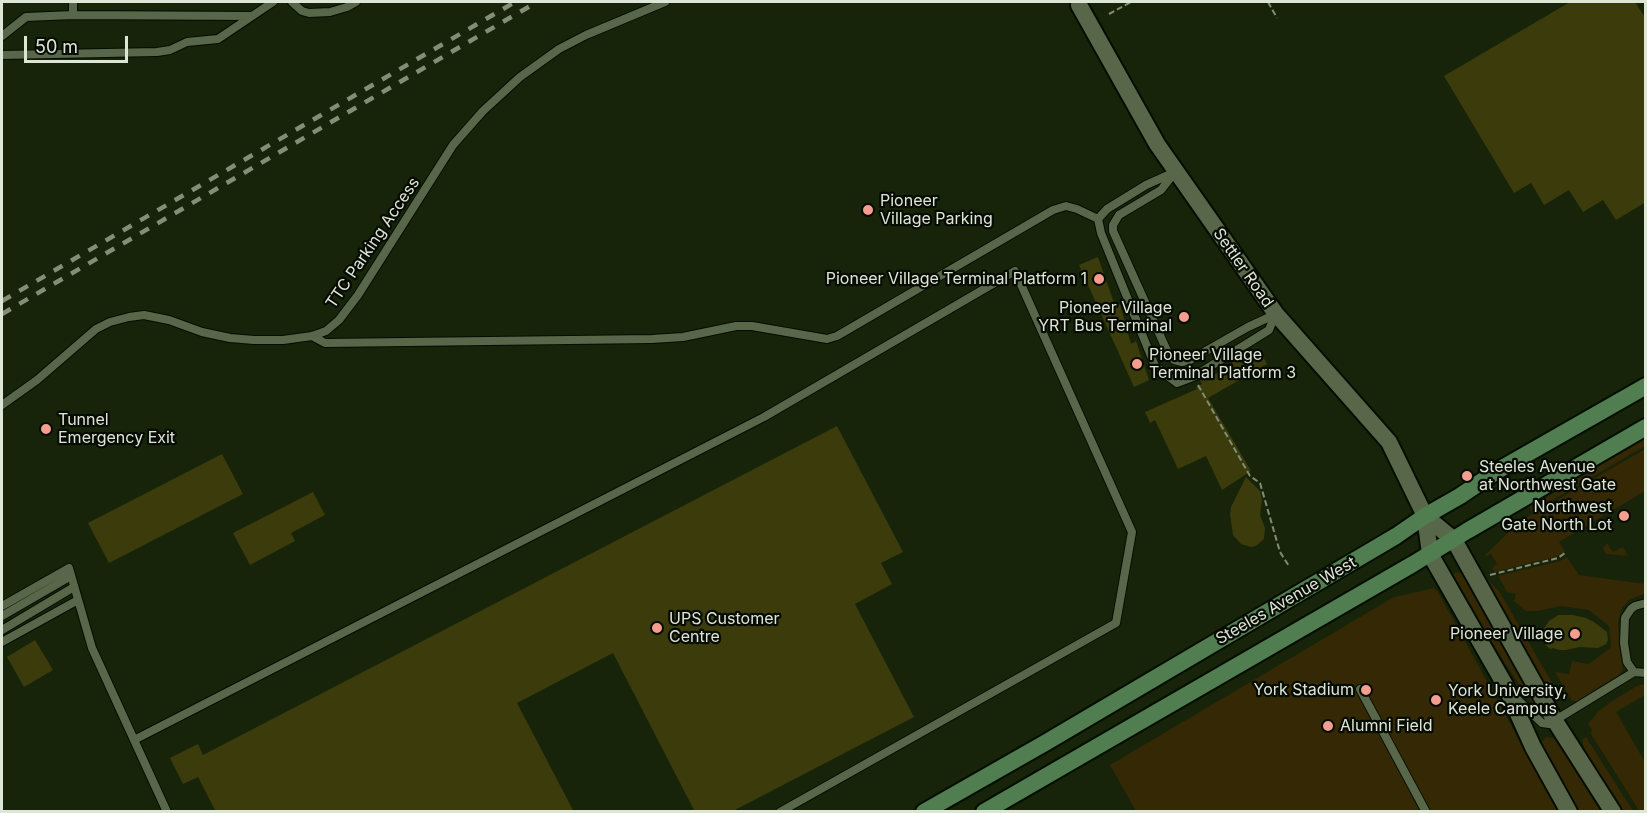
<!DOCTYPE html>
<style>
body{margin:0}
#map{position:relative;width:1647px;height:813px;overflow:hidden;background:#182409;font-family:Inter,sans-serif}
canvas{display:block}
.frame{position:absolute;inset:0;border:3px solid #dde6d5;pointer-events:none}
.scale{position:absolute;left:24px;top:36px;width:104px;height:27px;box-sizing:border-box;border:3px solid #dde6d5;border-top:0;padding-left:8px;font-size:18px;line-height:21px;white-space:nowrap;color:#dde6d5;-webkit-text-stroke:4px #060b03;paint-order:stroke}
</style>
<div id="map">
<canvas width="1647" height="813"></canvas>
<div class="frame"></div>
<div class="scale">50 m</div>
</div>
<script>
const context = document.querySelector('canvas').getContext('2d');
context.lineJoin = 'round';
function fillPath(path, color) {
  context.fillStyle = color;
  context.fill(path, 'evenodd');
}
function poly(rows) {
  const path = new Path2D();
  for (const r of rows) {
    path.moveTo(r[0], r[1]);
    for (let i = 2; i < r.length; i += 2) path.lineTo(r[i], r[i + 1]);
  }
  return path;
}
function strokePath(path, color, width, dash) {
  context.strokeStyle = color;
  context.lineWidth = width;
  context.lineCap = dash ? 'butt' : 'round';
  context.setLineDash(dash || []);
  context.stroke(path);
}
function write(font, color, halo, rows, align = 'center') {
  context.font = font + ' Inter,sans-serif';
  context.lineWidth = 4.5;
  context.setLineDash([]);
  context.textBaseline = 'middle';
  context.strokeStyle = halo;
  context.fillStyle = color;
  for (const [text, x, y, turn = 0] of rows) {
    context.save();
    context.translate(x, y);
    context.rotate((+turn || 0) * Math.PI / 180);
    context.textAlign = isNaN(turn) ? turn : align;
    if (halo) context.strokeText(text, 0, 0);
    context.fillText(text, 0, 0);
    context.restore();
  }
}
const green = poly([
 [1645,439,1645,446,1532,512,1529,507],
 [1645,449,1645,491,1559,542,1565,552,1558,556,1495,572,1492,568,1497,564,1491,554,1486,556,1485,555,1515,526,1519,524,1519,522],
 [1607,543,1613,552,1623,547,1628,556,1606,554,1603,548],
 [1567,557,1579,575,1645,584,1645,593,1629,600,1622,608,1618,623,1623,670,1619,675,1577,701,1572,701,1555,672,1569,674,1572,661,1589,664,1611,647,1609,626,1589,610,1561,606,1538,611,1526,611,1514,601,1516,594,1507,592,1498,576,1560,561],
 [1456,572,1461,573,1543,712,1542,715,1539,714,1470,611,1452,576],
 [1487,579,1499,591,1557,691,1549,689,1485,580],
 [1434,588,1438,592,1558,811,1136,811,1110,765,1394,597],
 [1645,684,1645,695,1616,712,1645,762,1645,811,1640,812,1591,734,1592,729,1588,724,1599,711,1611,702,1637,686],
 [1546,737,1553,738,1556,741,1601,811,1579,811,1543,745,1542,742],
 [1586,737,1633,811,1622,811,1587,757,1583,745,1583,739]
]);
const building = poly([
 [1570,2,1635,2,1646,19,1646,202,1616,220,1603,200,1583,212,1569,190,1544,205,1531,183,1514,193,1444,76],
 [1098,257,1115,306,1120,304,1131,344,1136,341,1149,380,1134,387,1079,265],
 [1259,350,1267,364,1208,398,1251,471,1222,490,1206,456,1178,469,1155,420,1150,423,1145,412,1197,389,1196,387,1202,384,1200,380,1234,366,1231,361],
 [837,426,903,552,881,563,892,584,855,604,914,717,731,812,695,812,613,653,517,703,574,812,216,812,198,777,183,784,170,758,198,744,203,755],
 [222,454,243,494,109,563,88,523],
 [1246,477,1260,491,1262,500,1260,515,1265,528,1264,539,1256,546,1251,547,1241,544,1233,535,1230,514,1231,507],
 [313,492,325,515,291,533,295,541,250,565,233,533],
 [1558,615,1573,615,1586,618,1594,622,1607,632,1608,640,1606,644,1598,648,1580,647,1566,650,1559,650,1553,648,1550,649,1546,645,1542,637,1543,630,1549,621],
 [35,640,53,670,24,687,7,657]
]);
const path = poly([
 [1268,2,1277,18],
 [1109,14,1131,2],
 [1198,385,1250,476,1260,483,1280,552,1289,566],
 [1490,575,1558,558,1565,553]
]);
const service = poly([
 [292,2,302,11,309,13,330,12,347,7,356,2],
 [73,15,73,2],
 [2,36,26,17,73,15,251,16],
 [2,55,157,52,170,50,187,42,218,39,273,2],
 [1175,172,1146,185,1107,209,1098,219,1101,233,1155,366,1177,383,1193,377,1269,330,1275,315],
 [1175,172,1161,190,1119,215,1113,225,1113,231,1168,353,1174,360,1182,362,1190,360,1248,327,1276,314],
 [312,336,325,343,652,339,683,337,736,326,752,326,827,339,837,336,1053,210,1066,206,1077,209,1098,219],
 [2,405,37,380,96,329,110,322,129,317,144,315,169,320,202,332,230,338,254,340,283,340,312,336,326,331,339,320,358,295,453,145,483,111,520,77,559,49,586,35,665,2],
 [2,606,69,568,92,648,167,812],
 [2,616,71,576],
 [2,630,74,587],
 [2,642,78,600],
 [1634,672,1627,662,1624,643,1625,618,1631,609,1635,606,1646,603],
 [1360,689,1426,812],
 [1517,699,1542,723,1549,724,1634,672,1646,673],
 [134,740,764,417,1015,271,1132,532,1116,623,780,812]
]);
const tertiary = poly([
 [1079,5,1157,144,1276,314,1389,442,1425,516,1430,554,1505,685,1533,747,1569,812],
 [1425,516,1454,540,1555,721,1613,812]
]);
const secondary = poly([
 [924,812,1045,743,1396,536,1425,516,1460,496,1497,471,1646,386],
 [984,812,1413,564,1467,531,1646,427]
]);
const rail = poly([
 [2,301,515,2],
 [2,314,537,2]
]);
const markers = [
 [868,210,6,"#f59d8f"],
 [1099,279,6,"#f59d8f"],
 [1184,317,6,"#f59d8f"],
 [1137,364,6,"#f59d8f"],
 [46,429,6,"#f59d8f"],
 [1467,476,6,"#f59d8f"],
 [1624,516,6,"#f59d8f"],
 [657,628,6,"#f59d8f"],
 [1575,634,6,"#f59d8f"],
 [1366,690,6,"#f59d8f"],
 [1436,700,6,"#f59d8f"],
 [1328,726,6,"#f59d8f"]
];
const poiNames = [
 ["Pioneer",880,201],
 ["Village Parking",880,219],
 ["Pioneer Village Terminal Platform 1",1087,279,"right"],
 ["Pioneer Village",1172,308,"right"],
 ["YRT Bus Terminal",1172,326,"right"],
 ["Pioneer Village",1149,355],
 ["Terminal Platform 3",1149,373],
 ["Tunnel",58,420],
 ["Emergency Exit",58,438],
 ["Steeles Avenue",1479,467],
 ["at Northwest Gate",1479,485],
 ["Northwest",1612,507,"right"],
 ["Gate North Lot",1612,525,"right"],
 ["UPS Customer",669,619],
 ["Centre",669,637],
 ["Pioneer Village",1563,634,"right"],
 ["York Stadium",1354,690,"right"],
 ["York University,",1448,691],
 ["Keele Campus",1448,709],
 ["Alumni Field",1340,726]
];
const streetNames = [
 ["TTC Parking Access",373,243,-56],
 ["Settler Road",1243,268,55],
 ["Steeles Avenue West",1286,601,-30]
];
fillPath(green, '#342805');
fillPath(building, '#3b3b0c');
strokePath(service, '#040d00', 10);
strokePath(tertiary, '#040d00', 20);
strokePath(secondary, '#040d00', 20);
strokePath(path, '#818b75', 2, [6, 3]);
strokePath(service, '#586749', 8);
strokePath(tertiary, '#586749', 16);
strokePath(secondary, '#517e50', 16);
strokePath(rail, '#838e78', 4.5, [10, 10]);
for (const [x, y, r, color] of markers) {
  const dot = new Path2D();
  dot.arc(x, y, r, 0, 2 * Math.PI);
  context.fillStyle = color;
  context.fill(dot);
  strokePath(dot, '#060b03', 2);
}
write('16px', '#dde6d5', '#060b03', poiNames, 'left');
write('16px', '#dde6d5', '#060b03', streetNames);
</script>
